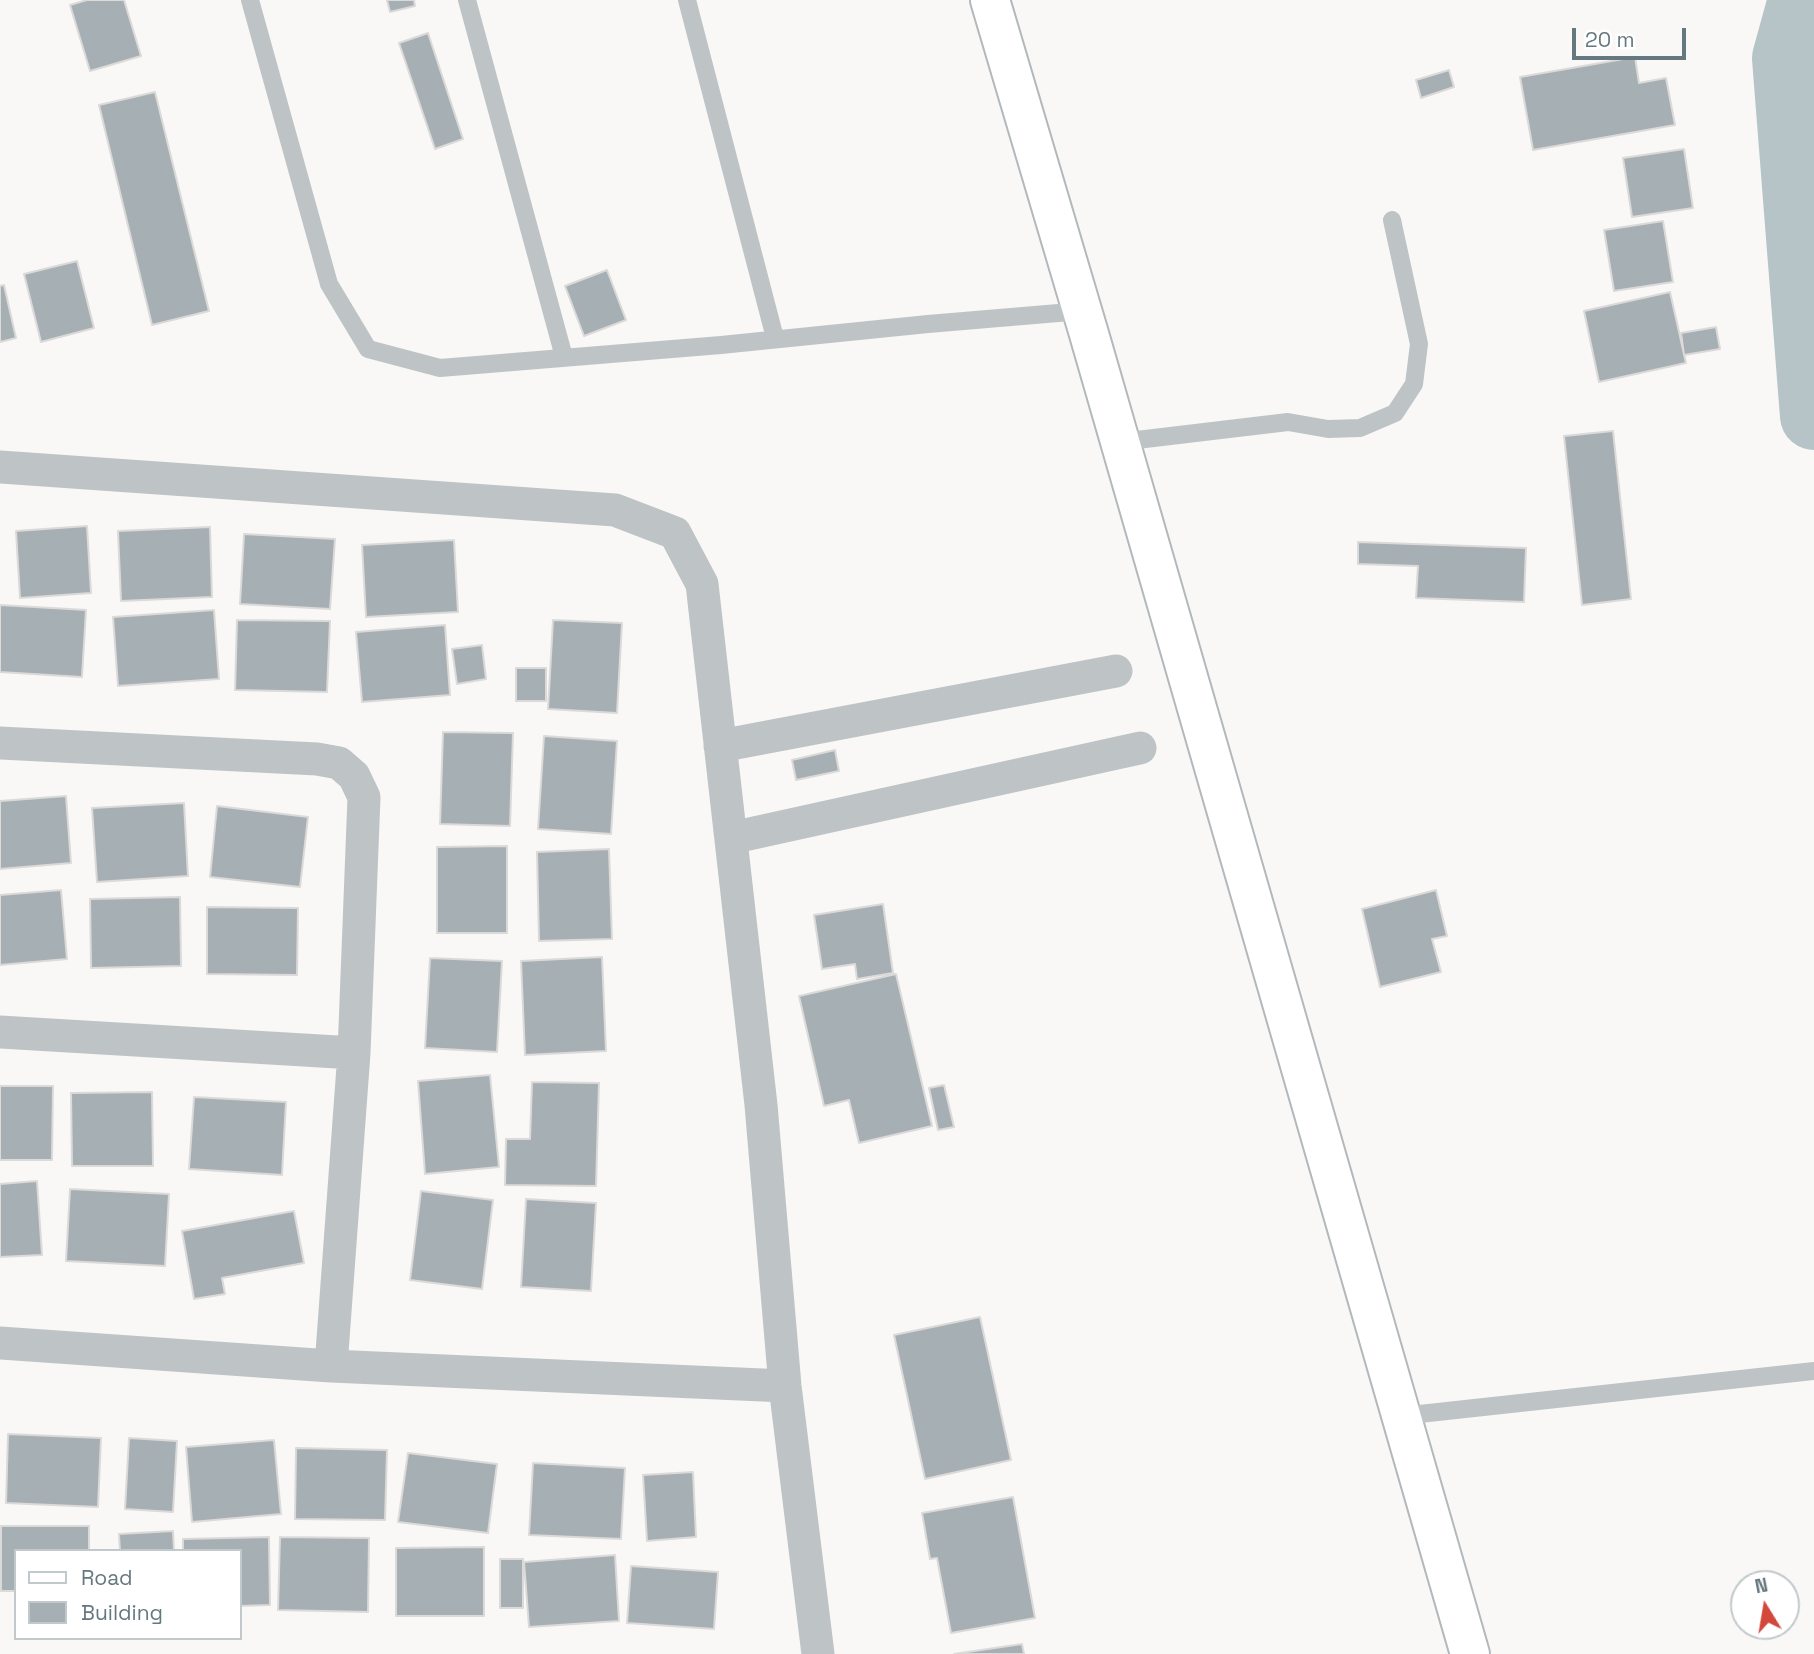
<!DOCTYPE html>
<style>
body{margin:0}
#map{position:relative;width:1814px;height:1654px;overflow:hidden;background:#f9f8f7;font-family:"Space Grotesk",sans-serif}
canvas{display:block}
.legend{position:absolute;left:14px;top:1549px;width:228px;height:91px;box-sizing:border-box;background:#fff;border:2px solid #c2c9cc;margin:0;padding:9px 12px;list-style:none;font-size:21px;color:#66787f}
.legend li{display:flex;align-items:center;gap:14px;height:35px}
.legend b{width:35px;border:2px solid #c2c9cc}
.north{position:absolute;left:1730px;top:1570px;width:70px;height:70px;box-sizing:border-box;background:#fff;border:2px solid #c2c9cc;border-radius:50%;rotate:349deg;font-size:19px;font-weight:700;line-height:28px;text-align:center;color:#66787f}
.north::after{content:'';display:block;margin:auto;width:24px;height:32px;background:#d4483c;clip-path:polygon(50% 0,100% 100%,50% 72%,0 100%)}
.scale{position:absolute;left:1572px;top:28px;width:114px;height:32px;box-sizing:border-box;border:4px solid #66787f;border-top:0;padding-left:9px;font-size:21px;line-height:24px;white-space:nowrap;color:#66787f;-webkit-text-stroke:5px #fff;paint-order:stroke}
</style>
<div id="map">
<canvas width="1814" height="1654"></canvas>
<ul class="legend">
<li><b style="height:9px;background:#fff"></b>Road</li>
<li><b style="height:19px;background:#a6afb3"></b>Building</li>
</ul>
<div class="north">N</div>
<div class="scale">20 m</div>
</div>
<script>
const context = document.querySelector('canvas').getContext('2d');
context.lineJoin = 'round';
function poly(rows) {
  const path = new Path2D();
  for (const r of rows) {
    path.moveTo(r[0], r[1]);
    for (let i = 2; i < r.length; i += 2) path.lineTo(r[i], r[i + 1]);
  }
  return path;
}
function strokePath(path, color, width, dash) {
  context.strokeStyle = color;
  context.lineWidth = width;
  context.lineCap = dash ? 'butt' : 'round';
  context.setLineDash(dash || []);
  context.stroke(path);
}
function fillPath(path, color) {
  context.fillStyle = color;
  context.fill(path, 'evenodd');
}
const river = poly([
 [1802,0,1786,58,1814,416]
]);
const building = poly([
 [87,0,124,0,141,56,90,71,70,5,87,0],
 [387,0,414,0,415,6,390,12,387,0],
 [428,33,463,139,435,149,399,43,428,33],
 [1635,57,1639,83,1666,78,1675,125,1533,150,1520,77,1635,57],
 [1449,70,1454,87,1421,98,1416,80,1449,70],
 [155,92,209,311,152,325,99,105,155,92],
 [1684,149,1693,208,1632,217,1623,158,1684,149],
 [1663,221,1673,282,1614,291,1604,230,1663,221],
 [77,261,94,328,41,342,24,274,77,261],
 [607,270,626,320,584,336,565,286,607,270],
 [4,285,16,338,0,342,0,286,4,285],
 [1670,292,1686,363,1599,382,1584,311,1670,292],
 [1716,327,1720,349,1684,355,1681,333,1716,327],
 [1613,431,1631,599,1582,605,1564,436,1613,431],
 [87,526,91,593,20,598,16,531,87,526],
 [210,527,212,597,121,601,118,531,210,527],
 [244,534,335,539,330,609,240,604,244,534],
 [454,540,458,612,366,617,362,545,454,540],
 [1358,542,1526,548,1524,602,1416,598,1418,566,1358,564,1358,542],
 [0,605,86,610,82,677,0,672,0,605],
 [214,610,219,679,118,686,113,617,214,610],
 [237,620,330,621,327,692,235,690,237,620],
 [553,620,622,623,617,713,548,709,553,620],
 [445,625,450,695,362,702,356,632,445,625],
 [482,645,486,679,457,684,452,649,482,645],
 [516,668,546,668,546,701,516,701,516,668],
 [443,732,513,733,510,826,440,824,443,732],
 [544,736,617,741,611,834,538,829,544,736],
 [835,750,839,771,796,780,792,760,835,750],
 [66,796,71,863,0,869,0,801,66,796],
 [184,803,188,876,97,882,92,808,184,803],
 [217,806,308,817,300,887,210,877,217,806],
 [507,846,507,933,437,933,437,847,507,846],
 [609,849,612,939,539,941,537,852,609,849],
 [61,890,67,959,0,965,0,895,61,890],
 [1436,890,1447,936,1432,939,1441,972,1380,987,1362,909,1436,890],
 [180,897,181,966,91,968,90,899,180,897],
 [883,904,893,973,857,979,855,964,822,969,814,915,883,904],
 [207,907,298,908,297,975,207,974,207,907],
 [602,957,606,1051,525,1055,521,961,602,957],
 [430,958,502,961,497,1052,425,1048,430,958],
 [896,974,932,1126,859,1143,849,1100,824,1106,799,996,896,974],
 [490,1075,499,1167,425,1174,418,1081,490,1075],
 [532,1082,599,1083,596,1186,505,1185,506,1139,530,1139,532,1082],
 [944,1085,954,1127,938,1130,929,1088,944,1085],
 [0,1086,53,1086,52,1160,0,1160,0,1086],
 [152,1092,153,1166,72,1166,71,1093,152,1092],
 [194,1097,286,1102,282,1175,189,1169,194,1097],
 [37,1181,42,1255,0,1257,0,1184,37,1181],
 [70,1189,169,1194,165,1266,66,1261,70,1189],
 [421,1191,493,1200,482,1289,410,1280,421,1191],
 [526,1199,596,1203,591,1291,521,1287,526,1199],
 [294,1211,304,1263,222,1278,225,1294,194,1299,182,1231,294,1211],
 [980,1317,1011,1460,925,1479,894,1335,980,1317],
 [8,1434,101,1438,98,1507,6,1503,8,1434],
 [129,1438,177,1441,173,1512,125,1509,129,1438],
 [274,1440,281,1514,192,1522,186,1447,274,1440],
 [296,1448,387,1450,385,1520,295,1519,296,1448],
 [408,1453,497,1464,488,1533,398,1522,408,1453],
 [533,1463,625,1468,621,1539,529,1535,533,1463],
 [693,1472,696,1537,647,1541,643,1475,693,1472],
 [1013,1497,1035,1618,951,1633,937,1558,930,1559,922,1513,1013,1497],
 [1,1526,89,1526,89,1551,16,1551,16,1591,1,1591,1,1526],
 [173,1531,174,1551,120,1551,119,1534,173,1531],
 [269,1537,270,1605,240,1606,240,1551,183,1551,183,1539,269,1537],
 [280,1537,369,1538,368,1612,278,1610,280,1537],
 [484,1547,484,1616,396,1616,396,1548,484,1547],
 [615,1555,619,1621,529,1627,524,1562,615,1555],
 [500,1559,523,1559,523,1608,500,1608,500,1559],
 [631,1566,718,1572,714,1629,627,1623,631,1566],
 [1022,1644,1024,1654,954,1654,1022,1644]
]);
const service = poly([
 [250,0,329,284,368,349,440,368,721,345,928,324,1082,311],
 [467,0,564,357],
 [687,0,775,338],
 [1120,442,1288,422,1328,429,1360,428,1395,413,1414,384,1419,344,1392,220],
 [1401,1416,1814,1371]
]);
const minor = poly([
 [0,467,615,510,675,533,702,584,761,1105,785,1386,818,1654],
 [0,743,317,759,339,763,354,776,364,797,354,1053,331,1366],
 [720,746,1116,671],
 [731,838,1140,748],
 [0,1032,354,1053],
 [0,1343,331,1366,785,1386]
]);
const primary = poly([
 [990,0,1089,334,1470,1654]
]);
strokePath(river, '#b7c4c7', 68);
fillPath(building, '#a6afb3');
strokePath(building, '#dbdad9', 2);
strokePath(primary, '#b2b8bb', 42);
strokePath(service, '#bec4c6', 18);
strokePath(minor, '#bec4c6', 33);
strokePath(primary, '#fff', 38);
</script>
